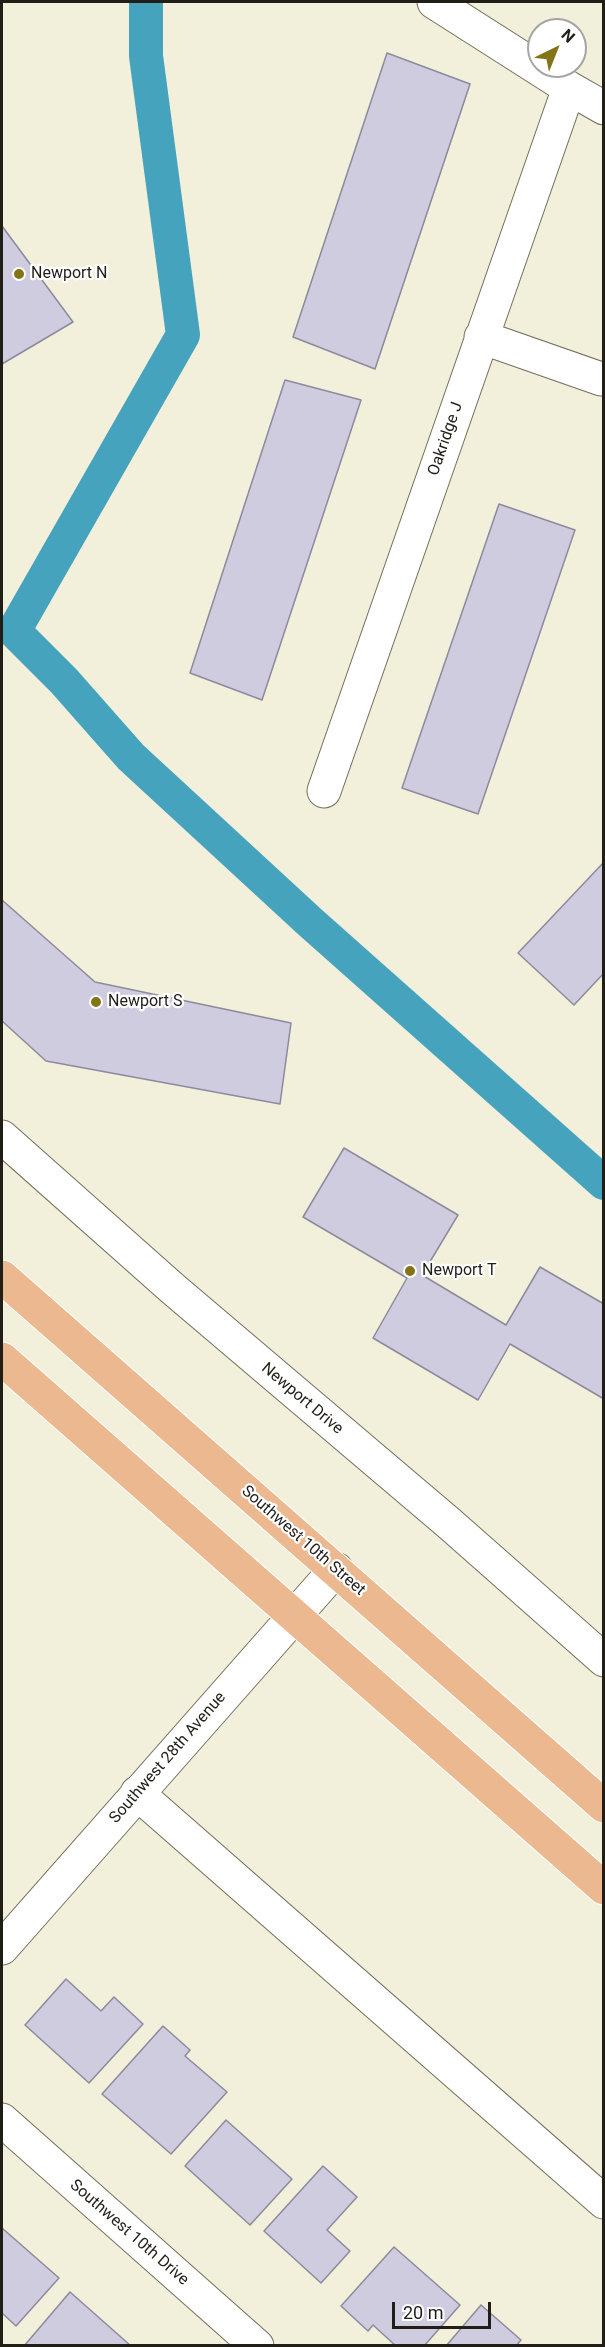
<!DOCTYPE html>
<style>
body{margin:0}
#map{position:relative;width:605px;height:2347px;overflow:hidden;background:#f2efda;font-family:Roboto,sans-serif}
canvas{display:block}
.frame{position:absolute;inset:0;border:3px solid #201e17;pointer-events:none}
.north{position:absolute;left:527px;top:18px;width:60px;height:60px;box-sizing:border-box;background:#fff;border:2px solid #a6a5a2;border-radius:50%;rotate:43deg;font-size:16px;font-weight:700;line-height:24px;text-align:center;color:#201e17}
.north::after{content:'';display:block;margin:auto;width:21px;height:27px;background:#837416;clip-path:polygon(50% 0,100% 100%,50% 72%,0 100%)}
.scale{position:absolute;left:392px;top:2302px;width:99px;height:27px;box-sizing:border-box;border:3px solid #201e17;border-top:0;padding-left:8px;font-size:18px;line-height:21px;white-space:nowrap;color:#201e17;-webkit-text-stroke:4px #fff;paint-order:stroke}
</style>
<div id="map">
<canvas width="605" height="2347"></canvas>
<div class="frame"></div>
<div class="north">N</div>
<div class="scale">20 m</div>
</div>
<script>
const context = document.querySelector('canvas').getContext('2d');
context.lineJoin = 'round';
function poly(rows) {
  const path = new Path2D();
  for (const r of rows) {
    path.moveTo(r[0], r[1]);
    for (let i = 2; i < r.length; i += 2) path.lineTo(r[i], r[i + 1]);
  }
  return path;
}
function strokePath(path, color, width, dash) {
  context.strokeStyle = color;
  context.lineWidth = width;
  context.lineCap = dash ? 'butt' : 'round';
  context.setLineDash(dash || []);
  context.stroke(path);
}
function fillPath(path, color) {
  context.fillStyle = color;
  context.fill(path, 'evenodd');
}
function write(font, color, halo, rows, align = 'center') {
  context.font = font + ' Roboto,sans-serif';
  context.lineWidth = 4.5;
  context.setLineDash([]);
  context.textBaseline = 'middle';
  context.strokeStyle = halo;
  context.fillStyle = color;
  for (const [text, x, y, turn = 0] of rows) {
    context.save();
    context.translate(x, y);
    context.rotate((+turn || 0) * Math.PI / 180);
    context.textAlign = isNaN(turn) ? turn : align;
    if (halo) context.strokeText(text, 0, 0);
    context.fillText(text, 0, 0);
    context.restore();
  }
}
const canal = poly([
 [146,2,146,56,183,335,14,631,64,681,131,757,310,922,604,1183]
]);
const building = poly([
 [387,53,470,84,375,369,293,337,387,53],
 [2,226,73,322,2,364,2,226],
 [285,380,361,400,262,700,190,673,285,380],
 [499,504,575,530,478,814,402,788,499,504],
 [604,862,604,973,574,1005,518,953,604,862],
 [2,900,95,982,291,1023,280,1104,46,1061,2,1021,2,900],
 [344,1148,458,1215,422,1275,506,1325,540,1267,604,1304,604,1399,510,1344,478,1400,373,1338,407,1278,303,1217,344,1148],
 [66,1979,101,2011,114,1997,143,2024,89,2083,25,2025,66,1979],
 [163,2026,190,2050,185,2056,227,2092,171,2154,102,2094,163,2026],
 [226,2120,292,2179,250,2225,185,2166,226,2120],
 [323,2166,357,2197,327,2230,350,2251,321,2283,264,2231,323,2166],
 [2,2228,59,2278,16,2326,2,2313,2,2228],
 [394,2247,460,2305,424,2346,396,2346,373,2325,368,2331,341,2306,394,2247],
 [70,2292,131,2346,24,2346,70,2292],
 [481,2305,521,2340,516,2346,446,2346,481,2305]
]);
const minor = poly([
 [434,2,569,88,604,108],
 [481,337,601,379,604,378],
 [324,791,569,88],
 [2,1137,172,1288,450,1524,604,1660],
 [137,1793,604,2202],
 [2,1948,336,1569],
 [2,2120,257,2346]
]);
const major = poly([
 [2,1277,604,1806],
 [2,1359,604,1888]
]);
const markers = [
 [19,274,6,"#837416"],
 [96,1002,6,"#837416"],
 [410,1271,6,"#837416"]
];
const poiNames = [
 ["Newport N",31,274],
 ["Newport S",108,1002],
 ["Newport T",422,1271]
];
const streetNames = [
 ["Oakridge J",446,439,-71],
 ["Newport Drive",302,1399,40],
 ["Southwest 10th Street",303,1541,41],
 ["Southwest 28th Avenue",168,1758,-49],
 ["Southwest 10th Drive",129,2233,41]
];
strokePath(canal, '#46a3bd', 34);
fillPath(building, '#cfcce0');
strokePath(building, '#8d8a9d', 1.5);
strokePath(minor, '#736f5d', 35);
strokePath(major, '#fff', 35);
strokePath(minor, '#fff', 33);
strokePath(major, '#ebb890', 33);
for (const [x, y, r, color] of markers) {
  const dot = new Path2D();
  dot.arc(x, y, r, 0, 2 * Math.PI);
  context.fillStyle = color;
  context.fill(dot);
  strokePath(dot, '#fff', 2);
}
write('16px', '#201e17', '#fff', poiNames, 'left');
write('16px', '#201e17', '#fff', streetNames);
</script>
